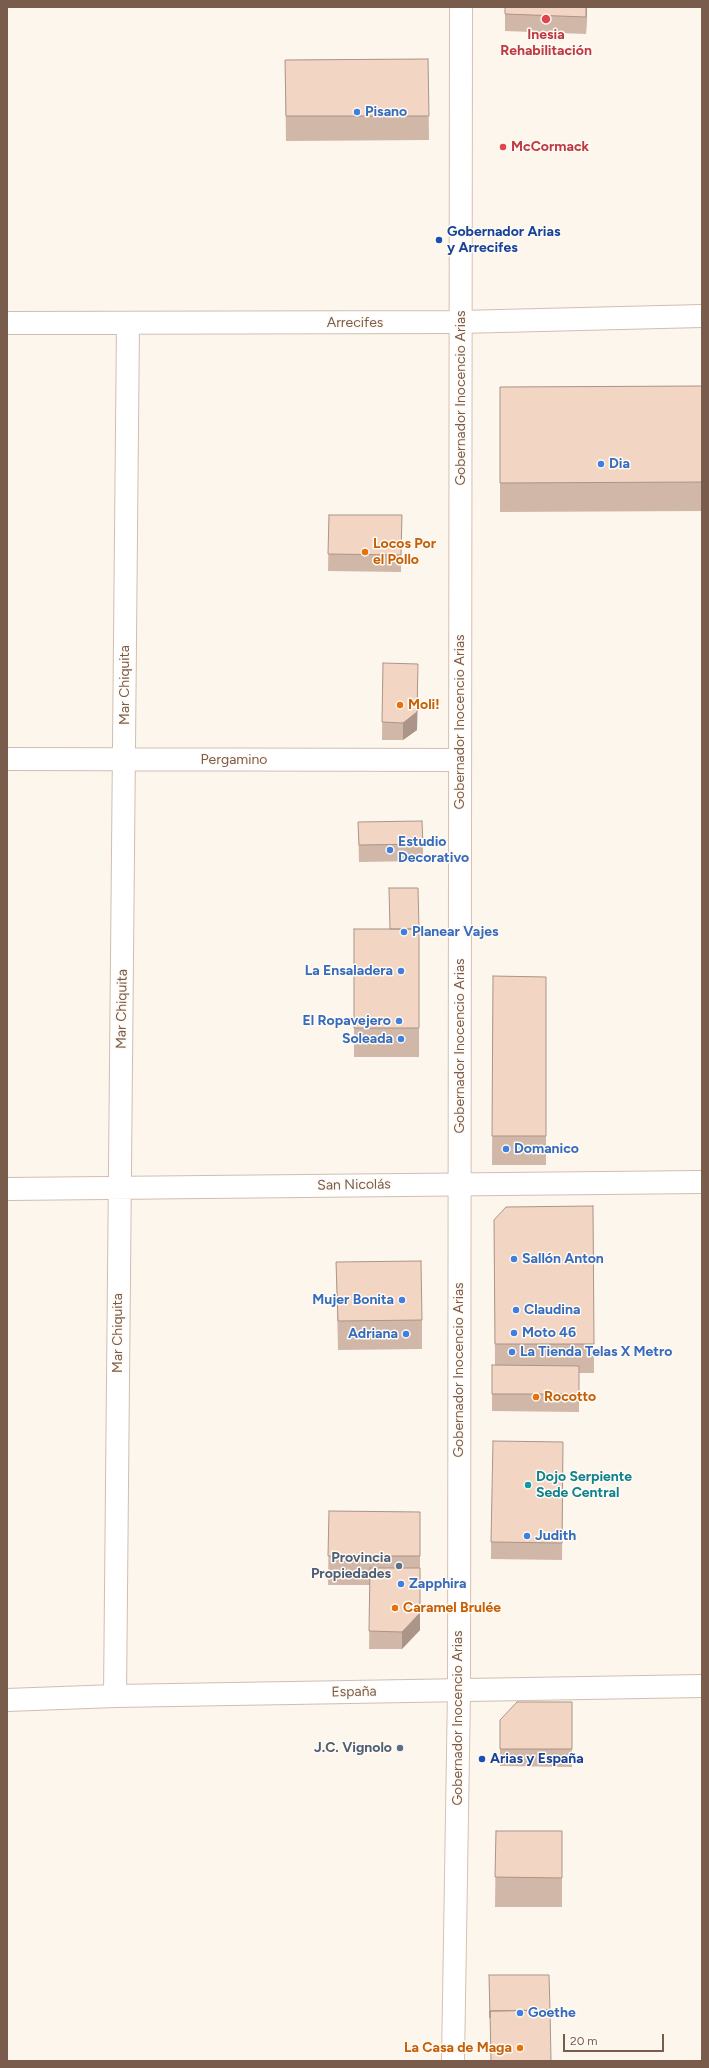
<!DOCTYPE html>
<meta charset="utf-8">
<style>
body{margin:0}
#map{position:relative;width:709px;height:2068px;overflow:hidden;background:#fdf6ec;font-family:Figtree,sans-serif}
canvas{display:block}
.frame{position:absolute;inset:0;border:8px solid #7a5c4d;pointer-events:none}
.scale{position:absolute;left:563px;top:2034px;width:101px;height:18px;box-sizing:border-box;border:2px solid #7a5c4d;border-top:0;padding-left:5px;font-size:12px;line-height:14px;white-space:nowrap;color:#7a5c4d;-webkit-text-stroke:3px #fffaf3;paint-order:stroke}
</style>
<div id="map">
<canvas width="709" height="2068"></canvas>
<div class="frame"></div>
<div class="scale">20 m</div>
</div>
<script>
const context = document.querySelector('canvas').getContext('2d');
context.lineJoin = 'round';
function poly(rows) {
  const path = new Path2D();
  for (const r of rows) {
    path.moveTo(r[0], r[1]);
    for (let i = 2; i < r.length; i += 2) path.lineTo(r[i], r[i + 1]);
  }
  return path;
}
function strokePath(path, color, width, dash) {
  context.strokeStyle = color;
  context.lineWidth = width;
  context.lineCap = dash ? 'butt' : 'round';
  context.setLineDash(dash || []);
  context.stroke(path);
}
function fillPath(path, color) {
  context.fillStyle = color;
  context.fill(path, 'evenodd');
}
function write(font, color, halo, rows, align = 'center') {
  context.font = font + ' Figtree,sans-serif';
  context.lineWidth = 3;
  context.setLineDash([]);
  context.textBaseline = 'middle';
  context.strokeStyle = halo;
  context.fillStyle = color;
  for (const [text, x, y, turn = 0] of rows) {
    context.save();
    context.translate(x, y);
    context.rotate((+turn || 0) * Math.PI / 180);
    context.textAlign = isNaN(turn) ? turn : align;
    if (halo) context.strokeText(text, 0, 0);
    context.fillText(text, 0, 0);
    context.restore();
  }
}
const street = poly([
 [7,323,460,322,702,316],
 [7,759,460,760],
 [7,1189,702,1182],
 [115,1696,128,323],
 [7,1700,115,1696,702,1686]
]);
const secondary = poly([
 [453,2061,459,1691,461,7]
]);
const wall = poly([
 [505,7,587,7,586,34,505,31],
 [428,59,429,140,286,141,285,60],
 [702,386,702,511,500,512,500,387],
 [329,515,402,515,401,572,328,571],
 [383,663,418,681,417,730,403,740,382,740],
 [358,822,423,844,423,861,359,862],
 [354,929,419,929,419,1057,354,1057],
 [493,976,546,977,546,1165,492,1165],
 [593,1206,594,1373,579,1373,579,1412,492,1411,492,1365,495,1365,494,1220],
 [336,1262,422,1320,422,1349,338,1350],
 [563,1459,562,1560,491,1559,491,1542],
 [329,1511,420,1512,420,1630,402,1649,369,1649,370,1585,328,1585],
 [572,1703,572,1767,500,1766,500,1720],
 [496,1831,562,1860,562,1907,495,1907],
 [489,1975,551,2061,491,2061]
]);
const shadedWall = poly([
 [586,7,587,7,586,34],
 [418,681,417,730,403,740,403,723],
 [420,1568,420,1630,402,1649,402,1632]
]);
const building = poly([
 [505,7,586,7,586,17,505,14,505,7],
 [428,59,429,116,286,116,285,60,428,59],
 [702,386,702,482,500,483,500,387,702,386],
 [329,515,402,515,401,555,328,554,329,515],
 [383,663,418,664,417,712,403,723,382,722,383,663],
 [422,821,423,844,359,845,358,822,422,821],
 [389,888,418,888,419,929,390,929,389,888],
 [354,929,419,929,419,1028,354,1028,354,929],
 [493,976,546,977,546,1136,492,1136,493,976],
 [593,1206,594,1344,495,1344,494,1220,506,1207,593,1206],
 [421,1261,422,1320,338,1321,336,1262,421,1261],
 [492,1365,579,1366,579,1394,492,1394,492,1365],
 [493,1441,563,1442,562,1543,491,1542,493,1441],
 [329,1511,420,1512,420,1556,328,1556,329,1511],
 [370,1568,420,1568,420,1613,402,1632,369,1631,370,1568],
 [517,1702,572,1702,572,1749,500,1749,500,1720,517,1702],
 [496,1831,562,1831,562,1878,495,1877,496,1831],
 [489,1975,549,1975,550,2010,490,2011,490,2018,489,1975],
 [550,2010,551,2061,491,2061,490,2011,550,2010]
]);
const markers = [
 [546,19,5,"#e0444e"],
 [357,112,4,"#3f7fe0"],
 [503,147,4,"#e0444e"],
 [439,240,4,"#1a4fb4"],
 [601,464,4,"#3f7fe0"],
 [365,552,4,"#e8710a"],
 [400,705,4,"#e8710a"],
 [390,850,4,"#3f7fe0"],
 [404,932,4,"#3f7fe0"],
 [401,971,4,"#3f7fe0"],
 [399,1021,4,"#3f7fe0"],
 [401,1039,4,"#3f7fe0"],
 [506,1149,4,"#3f7fe0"],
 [514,1259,4,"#3f7fe0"],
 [402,1300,4,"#3f7fe0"],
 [516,1310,4,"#3f7fe0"],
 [514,1333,4,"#3f7fe0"],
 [406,1334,4,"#3f7fe0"],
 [512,1352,4,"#3f7fe0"],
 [536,1397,4,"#e8710a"],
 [528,1485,4,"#0f9aa8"],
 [527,1536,4,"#3f7fe0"],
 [399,1566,4,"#5c6f8a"],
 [401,1584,4,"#3f7fe0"],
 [395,1608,4,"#e8710a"],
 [400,1748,4,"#5c6f8a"],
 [482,1759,4,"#1a4fb4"],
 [520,2013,4,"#3f7fe0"],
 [520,2048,4,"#e8710a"]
];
const healthNames = [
 ["Inesia",546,35],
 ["Rehabilitación",546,51],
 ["McCormack",511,147,"left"]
];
const shopNames = [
 ["Pisano",365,112],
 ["Dia",609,464],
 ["Estudio",398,842],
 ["Decorativo",398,858],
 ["Planear Vajes",412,932],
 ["La Ensaladera",393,971,"right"],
 ["El Ropavejero",391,1021,"right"],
 ["Soleada",393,1039,"right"],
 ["Domanico",514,1149],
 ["Sallón Anton",522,1259],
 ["Mujer Bonita",394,1300,"right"],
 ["Claudina",524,1310],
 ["Moto 46",522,1333],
 ["Adriana",398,1334,"right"],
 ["La Tienda Telas X Metro",520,1352],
 ["Judith",535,1536],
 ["Zapphira",409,1584],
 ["Goethe",528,2013]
];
const transitNames = [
 ["Gobernador Arias",447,232],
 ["y Arrecifes",447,248],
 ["Arias y España",490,1759]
];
const streetNames = [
 ["Arrecifes",355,323],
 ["Gobernador Inocencio Arias",461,398,-90],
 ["Mar Chiquita",125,685,-90],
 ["Gobernador Inocencio Arias",460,722,-90],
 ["Pergamino",234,760],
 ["Mar Chiquita",122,1009,-89],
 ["Gobernador Inocencio Arias",460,1046,-90],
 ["San Nicolás",354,1185,-1],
 ["Mar Chiquita",118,1333,-90],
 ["Gobernador Inocencio Arias",459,1370,-90],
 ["España",354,1692,-1],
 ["Gobernador Inocencio Arias",458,1718,-90]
];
const foodNames = [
 ["Locos Por",373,544],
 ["el Pollo",373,560],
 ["Moli!",408,705],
 ["Rocotto",544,1397],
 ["Caramel Brulée",403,1608],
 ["La Casa de Maga",512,2048,"right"]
];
const cultureNames = [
 ["Dojo Serpiente",536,1477],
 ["Sede Central",536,1493]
];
const serviceNames = [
 ["Provincia",391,1558],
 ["Propiedades",391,1574],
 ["J.C. Vignolo",392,1748]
];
strokePath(street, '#d1beb0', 24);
strokePath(secondary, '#d6c0b0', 24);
strokePath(street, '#fff', 22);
strokePath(secondary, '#fff', 22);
fillPath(wall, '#d1b7a8');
fillPath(shadedWall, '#aa9588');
fillPath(building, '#f3d5c3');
strokePath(building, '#aa9588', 1);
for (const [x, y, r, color] of markers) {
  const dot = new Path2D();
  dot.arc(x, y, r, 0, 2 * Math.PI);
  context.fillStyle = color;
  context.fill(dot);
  strokePath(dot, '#fffaf3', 1.5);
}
write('bold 14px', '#be3a42', '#fffaf3', healthNames);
write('bold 14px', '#366cbe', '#fffaf3', shopNames, 'left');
write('bold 14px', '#164399', '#fffaf3', transitNames, 'left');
write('14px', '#7a5c4d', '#fffaf3', streetNames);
write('bold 14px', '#c56008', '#fffaf3', foodNames, 'left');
write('bold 14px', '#0d838f', '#fffaf3', cultureNames, 'left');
write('bold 14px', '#4e5e75', '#fffaf3', serviceNames, 'right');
</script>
